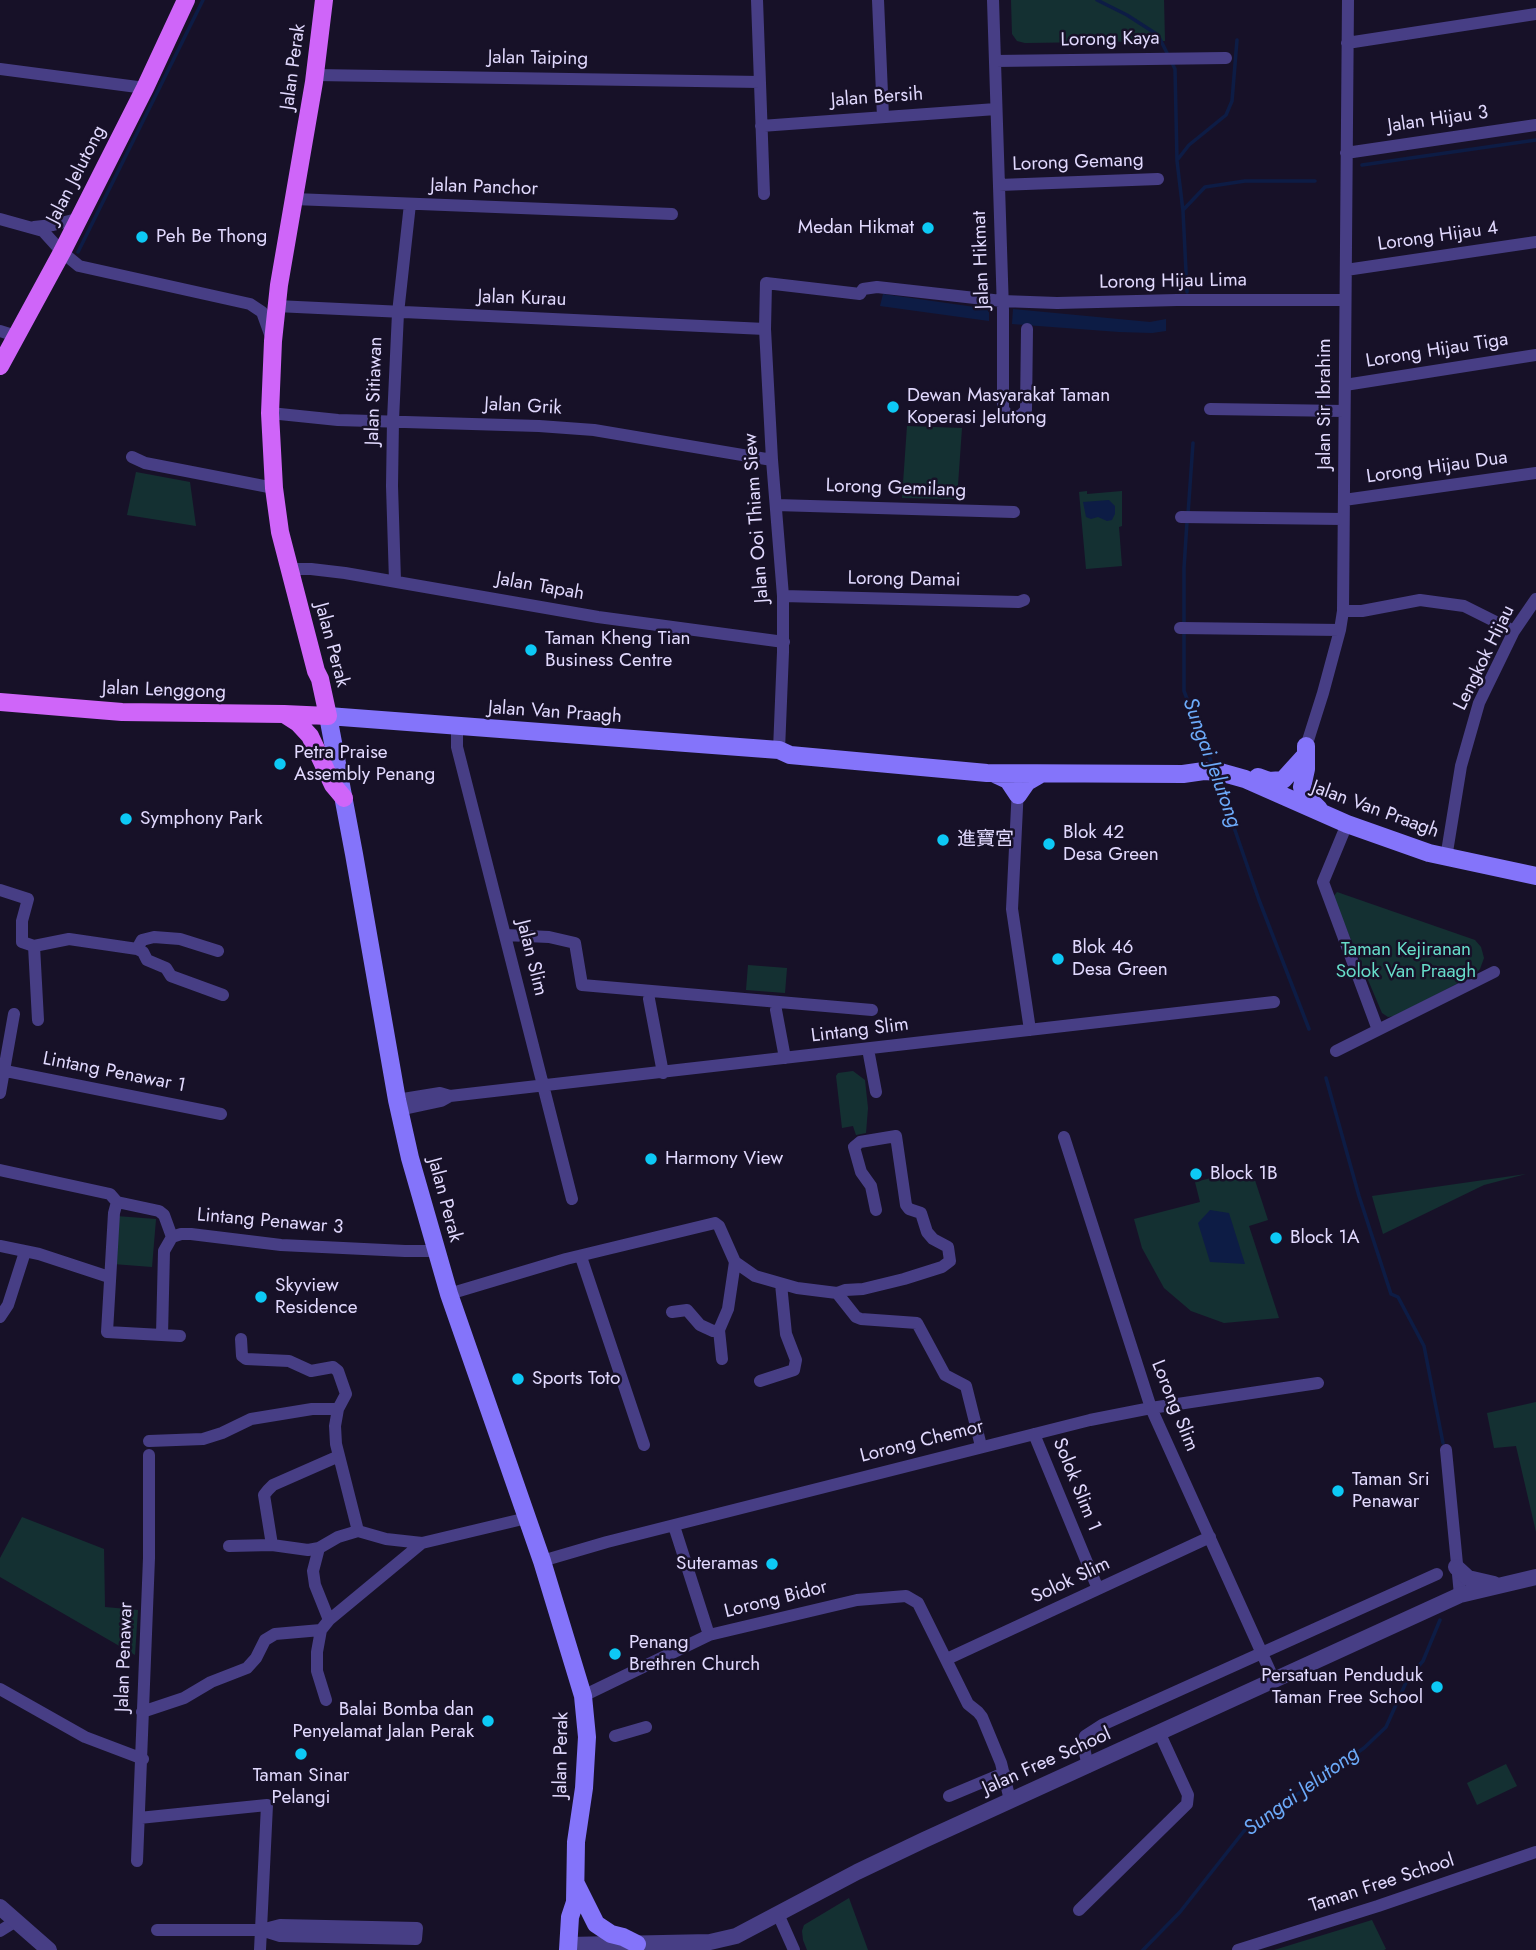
<!DOCTYPE html>
<meta charset="utf-8">
<style>
body{margin:0}
canvas{display:block;background:#171128}
</style>
<canvas width="1536" height="1950"></canvas>
<script>
const context = document.querySelector('canvas').getContext('2d');
context.lineJoin = 'round';
function fillPath(path, color) {
  context.fillStyle = color;
  context.fill(path, 'evenodd');
}
function poly(rows) {
  const path = new Path2D();
  for (const r of rows) {
    path.moveTo(r[0], r[1]);
    for (let i = 2; i < r.length; i += 2) path.lineTo(r[i], r[i + 1]);
  }
  return path;
}
function strokePath(path, color, width, dash) {
  context.strokeStyle = color;
  context.lineWidth = width;
  context.lineCap = dash ? 'butt' : 'round';
  context.setLineDash(dash || []);
  context.stroke(path);
}
function write(font, color, halo, rows, align = 'center') {
  context.font = font + ' Jost,"Noto Sans SC",sans-serif';
  context.lineWidth = 5;
  context.setLineDash([]);
  context.textBaseline = 'middle';
  context.strokeStyle = halo;
  context.fillStyle = color;
  for (const [text, x, y, turn = 0] of rows) {
    context.save();
    context.translate(x, y);
    context.rotate((+turn || 0) * Math.PI / 180);
    context.textAlign = isNaN(turn) ? turn : align;
    if (halo) context.strokeText(text, 0, 0);
    context.fillText(text, 0, 0);
    context.restore();
  }
}
const green = poly([
 [1011,0,1164,0,1165,41,1025,43,1017,41,1012,34],
 [907,426,962,428,957,499,902,498],
 [136,472,190,482,196,526,127,515],
 [1087,491,1087,494,1122,491,1122,526,1119,527,1122,566,1086,569,1079,492],
 [1337,892,1475,940,1481,947,1484,958,1480,969,1474,975,1395,1016,1388,1017,1382,1013,1333,897],
 [748,965,787,968,785,993,746,990],
 [853,1071,865,1080,868,1108,866,1133,856,1135,853,1126,842,1128,836,1076,838,1073],
 [1251,1168,1268,1220,1249,1226,1279,1318,1224,1323,1191,1311,1164,1288,1142,1248,1134,1219,1200,1202,1195,1182],
 [1526,1174,1484,1185,1383,1234,1372,1196],
 [116,1216,156,1219,152,1267,113,1264],
 [1536,1402,1536,1532,1516,1446,1494,1448,1487,1413],
 [22,1517,104,1549,105,1607,138,1610,135,1655,0,1577,0,1558],
 [1506,1764,1517,1786,1477,1805,1467,1783],
 [849,1898,868,1950,807,1950,803,1940,802,1931,804,1925],
 [1372,1920,1386,1949,1384,1950,1274,1950]
]);
const water = poly([
 [883,294,989,309,989,321,880,306],
 [1013,309,1150,322,1166,319,1166,331,1152,333,1119,332,1012,324],
 [1109,500,1115,506,1115,514,1112,520,1107,521,1098,517,1091,519,1086,517,1083,502],
 [1210,1210,1229,1213,1245,1264,1210,1262,1198,1223]
]);
const stream = poly([
 [1097,0,1127,15,1158,35,1168,55],
 [1171,61,1175,69,1177,161,1183,211,1187,292],
 [1178,159,1189,145,1226,115,1232,101,1237,40],
 [1362,165,1536,140],
 [1184,209,1205,187,1245,181,1315,181],
 [78,252,203,0],
 [1188,514,1193,443],
 [1187,522,1184,568,1184,691,1212,764],
 [1217,778,1259,900,1309,1029],
 [1326,1078,1359,1196,1391,1294,1398,1297,1424,1346,1443,1443],
 [1143,1950,1180,1912,1244,1831,1364,1748,1386,1727,1408,1678,1423,1661,1440,1620]
]);
const minor = poly([
 [757,0,764,194],
 [878,0,883,117],
 [993,0,1003,310,1003,409,1007,414,1012,417,1020,416,1026,410,1027,329],
 [1347,43,1536,14],
 [995,61,1226,58],
 [0,69,145,88],
 [316,75,760,82],
 [761,126,996,109],
 [1346,153,1536,125],
 [999,185,1158,179],
 [294,199,672,214],
 [0,219,43,231,62,252,79,266,250,304,262,312,271,337],
 [34,227,53,225,77,219],
 [1346,270,1536,242],
 [276,306,765,329],
 [0,331,16,336],
 [1345,385,1536,355],
 [1210,409,1344,411],
 [270,413,338,420,539,426,594,430,772,460],
 [132,457,145,463,274,488],
 [1344,500,1536,473],
 [776,505,1014,512],
 [1181,517,1343,519],
 [290,569,311,569,345,573,598,617,784,642],
 [395,581,392,486,393,420,398,313,410,204],
 [783,596,1019,602,1024,600],
 [1343,611,1362,611,1420,600,1464,606,1514,631],
 [1180,628,1340,630],
 [457,726,457,747,572,1199],
 [779,750,783,652,783,596,772,460,765,329,766,283,860,294,863,289,877,287,1002,301,1057,303,1177,300,1345,300],
 [1304,753,1323,693,1340,630,1343,611,1348,0],
 [1018,787,1012,909,1030,1030],
 [1347,824,1323,882,1378,1030],
 [1446,858,1461,766,1479,703,1514,631,1536,599],
 [0,890,28,899,22,921,22,942,34,946,38,1020],
 [505,935,549,937,575,943,582,985,872,1010],
 [34,946,69,939,137,949,142,940,154,937,180,939,218,951],
 [137,949,143,952,147,960,166,968,171,976,223,995],
 [649,999,663,1073],
 [776,1010,785,1058],
 [868,1049,876,1092],
 [1336,1051,1494,972],
 [0,1070,221,1114],
 [0,1093,14,1014],
 [397,1100,440,1093,450,1096],
 [399,1110,441,1101,450,1096,476,1093,1274,1002],
 [1064,1137,1151,1408,1274,1680],
 [0,1170,110,1194,117,1202,159,1211,164,1215,172,1237,181,1234,191,1234,281,1245,405,1251,436,1251],
 [117,1202,114,1213,107,1332,180,1336],
 [0,1246,39,1254,109,1277],
 [581,1257,644,1445],
 [837,1293,845,1290,863,1289,904,1279,942,1267,950,1261,948,1247,933,1239,927,1232,921,1213,909,1209,906,1205,896,1136,860,1142,854,1147,861,1172,871,1186,876,1210],
 [449,1294,566,1259,715,1223,719,1226,735,1262,755,1276,797,1288,837,1293,856,1317,861,1319,917,1323,945,1375,966,1386,981,1446],
 [672,1312,687,1310,700,1325,713,1331,719,1330],
 [0,1317,8,1305,25,1252],
 [162,1335,164,1251,172,1237],
 [241,1339,242,1356,246,1359,289,1361,311,1371,333,1367,338,1371,346,1394,338,1409,335,1426,336,1444,358,1531],
 [722,1359,719,1330,728,1309,735,1262],
 [760,1381,794,1370,796,1360,786,1334,781,1284],
 [1034,1434,1098,1589],
 [149,1441,203,1439,222,1433,251,1419,312,1409,338,1409],
 [1446,1450,1460,1595],
 [674,1526,709,1635],
 [272,1545,264,1495,268,1490,273,1485,339,1456],
 [229,1546,272,1545,308,1550,319,1548],
 [542,1561,607,1542,1090,1420,1151,1408,1318,1383],
 [329,1620,315,1585,313,1571,319,1548,338,1537,358,1531,386,1539,422,1543,527,1518],
 [947,1659,1210,1537],
 [0,1689,85,1737,143,1759],
 [583,1696,709,1635,857,1600,906,1596,918,1603,968,1704,978,1712,982,1717,1001,1763,1010,1800],
 [326,1700,317,1671,317,1652,321,1630,329,1620,422,1543],
 [142,1712,184,1698,211,1682,247,1668,256,1658,265,1640,275,1634,321,1630],
 [615,1736,646,1727],
 [1088,1767,1083,1743,1085,1736,1102,1725,1437,1574],
 [949,1796,1004,1773],
 [139,1818,267,1805,260,1950],
 [137,1861,149,1558,149,1455],
 [1079,1910,1187,1804,1188,1795,1160,1734],
 [778,1914,794,1950],
 [157,1930,261,1930,280,1925,417,1928,416,1939,280,1936,261,1930],
 [0,1931,16,1921],
 [1238,1950,1378,1906,1536,1852]
]);
const tertiary = poly([
 [1456,1567,1468,1578,1494,1584],
 [0,1907,49,1950],
 [568,1945,710,1942,736,1936,857,1872,924,1840,1460,1595,1536,1577]
]);
const secondary = poly([
 [1306,746,1306,769,1302,787,1304,794,1319,809],
 [995,774,1008,780,1018,795,1027,782,1039,775],
 [1258,777,1269,781,1283,780,1303,758],
 [576,1884,596,1924,611,1934,623,1937,637,1944],
 [568,1950,570,1917,575,1902,576,1842,584,1788,587,1737,583,1696,542,1561,449,1294,410,1158,397,1100,354,854,328,716,779,750,790,755,987,773,1183,774,1204,771,1220,772,1245,779,1347,824,1429,853,1536,876]
]);
const primary = poly([
 [0,366,62,252,145,88,186,0],
 [0,702,122,712,284,714,328,716,320,679,316,671,280,532,274,488,270,413,273,341,279,285,314,82,324,0],
 [284,714,298,723,310,736,333,785,344,798]
]);
const markers = [
 [928,228,7,"#0dc9f5"],
 [142,237,7,"#0dc9f5"],
 [893,407,7,"#0dc9f5"],
 [531,650,7,"#0dc9f5"],
 [280,764,7,"#0dc9f5"],
 [126,819,7,"#0dc9f5"],
 [943,840,7,"#0dc9f5"],
 [1049,844,7,"#0dc9f5"],
 [1058,959,7,"#0dc9f5"],
 [651,1159,7,"#0dc9f5"],
 [1196,1174,7,"#0dc9f5"],
 [1276,1238,7,"#0dc9f5"],
 [261,1297,7,"#0dc9f5"],
 [518,1379,7,"#0dc9f5"],
 [1338,1491,7,"#0dc9f5"],
 [772,1564,7,"#0dc9f5"],
 [615,1654,7,"#0dc9f5"],
 [1437,1687,7,"#0dc9f5"],
 [488,1721,7,"#0dc9f5"],
 [301,1754,7,"#0dc9f5"]
];
const streetNames = [
 ["Lorong Kaya",1110,40,-1],
 ["Jalan Taiping",538,59,1],
 ["Jalan Perak",294,67,-82],
 ["Jalan Bersih",877,98,-4],
 ["Jalan Hijau 3",1438,120,-8],
 ["Lorong Gemang",1078,163,-2],
 ["Jalan Jelutong",77,175,-63],
 ["Jalan Panchor",484,188,2],
 ["Lorong Hijau 4",1438,237,-8],
 ["Jalan Hikmat",982,260,-92],
 ["Lorong Hijau Lima",1173,282,-1],
 ["Jalan Kurau",522,299,2],
 ["Lorong Hijau Tiga",1437,351,-9],
 ["Jalan Sitiawan",375,391,-88],
 ["Jalan Sir Ibrahim",1325,404,-90],
 ["Jalan Grik",523,407,3],
 ["Lorong Hijau Dua",1437,468,-8],
 ["Lorong Gemilang",896,489,2],
 ["Jalan Ooi Thiam Siew",757,518,-94],
 ["Lorong Damai",904,580,1],
 ["Jalan Tapah",540,587,10],
 ["Jalan Perak",331,645,75],
 ["Lengkok Hijau",1485,658,-64],
 ["Jalan Lenggong",164,691,2],
 ["Jalan Van Praagh",555,713,4],
 ["Jalan Van Praagh",1375,810,20],
 ["Jalan Slim",531,958,76],
 ["Lintang Slim",860,1031,-7],
 ["Lintang Penawar 1",114,1073,11],
 ["Jalan Perak",444,1200,75],
 ["Lintang Penawar 3",270,1222,5],
 ["Lorong Slim",1174,1406,68],
 ["Lorong Chemor",922,1442,-14],
 ["Solok Slim 1",1076,1485,68],
 ["Solok Slim",1071,1581,-25],
 ["Lorong Bidor",776,1600,-14],
 ["Jalan Penawar",125,1657,-88],
 ["Jalan Perak",562,1755,-89],
 ["Jalan Free School",1047,1762,-24],
 ["Taman Free School",1382,1884,-18]
];
const poiNames = [
 ["Medan Hikmat",914,228,"right"],
 ["Peh Be Thong",156,237],
 ["Dewan Masyarakat Taman",907,396],
 ["Koperasi Jelutong",907,418],
 ["Taman Kheng Tian",545,639],
 ["Business Centre",545,661],
 ["Petra Praise",294,753],
 ["Assembly Penang",294,775],
 ["Symphony Park",140,819],
 ["Blok 42",1063,833],
 ["Desa Green",1063,855],
 ["進寶宮",957,840],
 ["Blok 46",1072,948],
 ["Desa Green",1072,970],
 ["Harmony View",665,1159],
 ["Block 1B",1210,1174],
 ["Block 1A",1290,1238],
 ["Skyview",275,1286],
 ["Residence",275,1308],
 ["Sports Toto",532,1379],
 ["Taman Sri",1352,1480],
 ["Penawar",1352,1502],
 ["Suteramas",758,1564,"right"],
 ["Penang",629,1643],
 ["Brethren Church",629,1665],
 ["Persatuan Penduduk",1423,1676,"right"],
 ["Taman Free School",1423,1698,"right"],
 ["Balai Bomba dan",474,1710,"right"],
 ["Penyelamat Jalan Perak",474,1732,"right"],
 ["Taman Sinar",301,1776,"center"],
 ["Pelangi",301,1798,"center"]
];
const parkNames = [
 ["Taman Kejiranan",1406,950],
 ["Solok Van Praagh",1406,972]
];
const waterNames = [
 ["Sungai Jelutong",1211,763,70],
 ["Sungai Jelutong",1302,1792,-36]
];
fillPath(green, '#143032');
fillPath(water, '#0d1c45');
strokePath(stream, '#0d1c45', 3.5);
strokePath(minor, '#473e85', 12);
strokePath(tertiary, '#473e85', 16);
strokePath(secondary, '#8474fa', 18);
strokePath(primary, '#cf65f9', 18);
for (const [x, y, r, color] of markers) {
  const dot = new Path2D();
  dot.arc(x, y, r, 0, 2 * Math.PI);
  context.fillStyle = color;
  context.fill(dot);
  strokePath(dot, '#171128', 2.5);
}
write('19px', '#e1d9fe', '#171128', streetNames);
write('19px', '#e1d9fe', '#171128', poiNames, 'left');
write('19px', '#67dcc9', '#171128', parkNames);
write('italic 21px', '#6caaf9', '#171128', waterNames);
</script>
